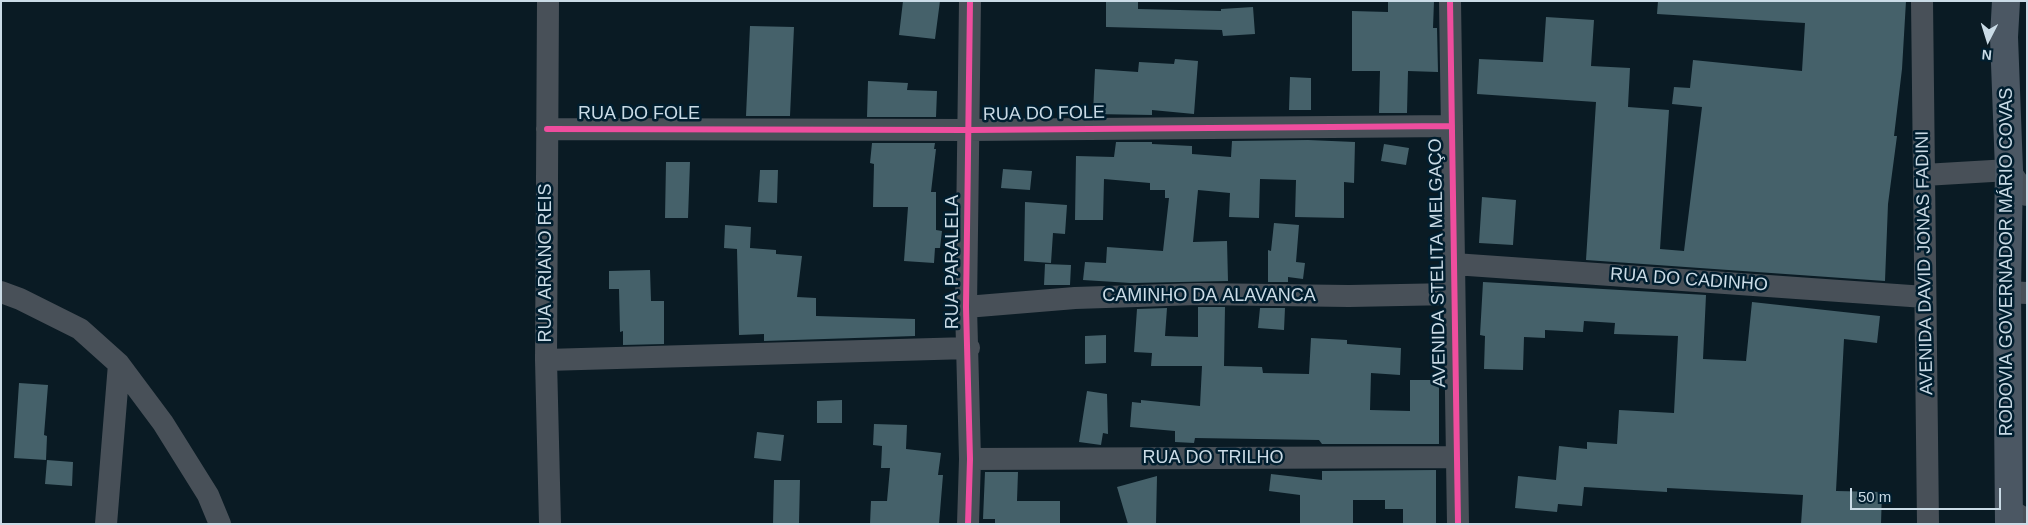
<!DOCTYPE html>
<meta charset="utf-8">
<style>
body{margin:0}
#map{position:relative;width:2028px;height:525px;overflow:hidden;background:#0a1b24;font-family:Arial,sans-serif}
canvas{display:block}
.frame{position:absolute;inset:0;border:2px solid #cadbe6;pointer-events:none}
.north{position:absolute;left:1963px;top:15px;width:50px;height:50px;-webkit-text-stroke:4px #001e2f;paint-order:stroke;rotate:185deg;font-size:14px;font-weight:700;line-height:20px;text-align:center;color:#cadbe6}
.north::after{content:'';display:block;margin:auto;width:18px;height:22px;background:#cadbe6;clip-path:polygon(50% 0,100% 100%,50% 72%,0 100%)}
.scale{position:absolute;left:1850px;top:488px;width:151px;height:22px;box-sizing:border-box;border:2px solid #cadbe6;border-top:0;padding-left:6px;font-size:15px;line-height:18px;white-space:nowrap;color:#cadbe6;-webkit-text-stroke:4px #001e2f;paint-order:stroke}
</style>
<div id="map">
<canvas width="2028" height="525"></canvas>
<div class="frame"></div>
<div class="north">N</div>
<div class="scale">50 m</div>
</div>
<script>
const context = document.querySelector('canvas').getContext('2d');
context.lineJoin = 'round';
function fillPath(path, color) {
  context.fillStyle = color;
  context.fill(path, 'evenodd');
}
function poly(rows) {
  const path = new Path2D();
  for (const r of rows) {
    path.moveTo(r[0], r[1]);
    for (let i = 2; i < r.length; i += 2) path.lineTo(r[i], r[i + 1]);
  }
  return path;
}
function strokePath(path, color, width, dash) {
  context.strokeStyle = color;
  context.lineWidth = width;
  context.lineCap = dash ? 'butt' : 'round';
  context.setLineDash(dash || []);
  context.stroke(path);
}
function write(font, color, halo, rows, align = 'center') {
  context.font = font + ' Arial,sans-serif';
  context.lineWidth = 5;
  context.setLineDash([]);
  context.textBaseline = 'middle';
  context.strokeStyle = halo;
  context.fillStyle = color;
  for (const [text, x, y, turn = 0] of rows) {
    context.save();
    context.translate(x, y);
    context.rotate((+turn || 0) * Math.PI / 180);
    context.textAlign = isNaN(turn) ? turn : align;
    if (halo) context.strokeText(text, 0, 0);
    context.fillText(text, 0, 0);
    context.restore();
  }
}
const building = poly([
 [903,1,940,1,935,39,899,35],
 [1106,1,1138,1,1138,9,1221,11,1221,9,1253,7,1255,34,1223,36,1222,30,1106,27],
 [1388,1,1434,1,1433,28,1437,28,1438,72,1408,71,1407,113,1379,113,1380,71,1352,71,1352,11,1388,12],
 [1658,1,1906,1,1902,69,1894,136,1897,136,1888,204,1885,281,1586,260,1596,102,1477,94,1479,59,1543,62,1546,17,1594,20,1591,66,1630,68,1628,107,1669,110,1660,249,1684,251,1702,107,1672,104,1674,87,1690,88,1693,60,1802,71,1805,23,1657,14],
 [750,26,794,27,790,116,746,116],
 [1175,59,1198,61,1194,114,1152,110,1152,115,1093,114,1095,69,1138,72,1139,62,1174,64],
 [1290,77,1311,78,1311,110,1289,110],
 [868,81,908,83,907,90,937,91,936,117,867,117],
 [1308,140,1355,142,1354,183,1344,182,1344,218,1295,217,1296,180,1260,179,1259,218,1229,217,1230,193,1198,190,1193,242,1227,241,1228,281,1131,283,1083,280,1085,262,1106,263,1107,247,1163,251,1169,198,1165,198,1165,190,1150,190,1150,183,1104,179,1103,220,1075,220,1076,156,1114,157,1116,142,1152,142,1152,144,1192,146,1192,154,1231,157,1232,141],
 [872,143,935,143,934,149,936,149,931,192,936,192,936,230,942,231,940,248,935,248,934,263,904,261,908,207,873,207,874,164,870,163],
 [1384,144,1409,148,1406,165,1381,161],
 [666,162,690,162,688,218,665,218],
 [1003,169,1032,171,1030,190,1001,188],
 [760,170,778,170,777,203,758,202],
 [1482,197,1516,200,1513,245,1479,243],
 [1025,202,1067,205,1065,234,1053,233,1051,263,1024,261],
 [1274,223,1299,225,1296,262,1305,263,1303,279,1288,277,1288,282,1268,282,1268,250,1271,251],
 [725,225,751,227,750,248,776,250,776,254,802,256,797,297,816,298,816,316,915,319,915,336,764,341,764,334,739,335,737,249,724,248],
 [1045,264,1071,265,1070,285,1044,285],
 [650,270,651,301,664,301,664,344,623,345,623,331,620,332,619,289,609,289,609,271],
 [1483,282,1706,295,1703,359,1746,361,1752,302,1880,316,1877,343,1844,339,1836,491,1882,492,1881,524,1801,524,1803,495,1667,488,1667,492,1584,487,1582,506,1558,504,1557,512,1515,508,1518,476,1556,480,1559,446,1587,449,1587,442,1617,444,1619,410,1674,413,1678,336,1614,334,1615,323,1584,321,1583,332,1545,330,1545,338,1524,337,1523,370,1484,369,1485,336,1480,335],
 [1198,307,1225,307,1224,366,1262,367,1263,373,1309,374,1311,338,1347,340,1347,344,1401,348,1400,375,1371,373,1370,410,1410,411,1410,380,1439,380,1439,444,1322,444,1319,440,1195,438,1194,443,1175,442,1175,431,1130,427,1132,402,1141,403,1141,400,1200,406,1202,366,1151,366,1152,353,1134,352,1137,309,1167,308,1165,336,1198,337],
 [1260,308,1285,308,1284,330,1258,328],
 [1106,335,1106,363,1085,364,1085,336],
 [19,383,48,385,44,435,47,436,46,460,14,458],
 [1087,391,1107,394,1108,434,1103,433,1101,445,1079,442],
 [842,400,842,423,817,423,817,401],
 [874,424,907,425,906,449,941,453,938,475,943,475,939,524,870,524,871,501,887,501,890,468,881,468,882,446,873,445],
 [757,432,784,435,781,461,754,458],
 [47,460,73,462,72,486,45,484],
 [1436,470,1436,524,1403,524,1403,509,1385,509,1385,500,1353,500,1353,524,1300,524,1300,495,1269,491,1271,474,1322,480,1322,471],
 [985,472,1018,472,1017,501,1060,501,1060,524,995,524,995,519,983,519],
 [1157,476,1156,524,1128,524,1117,487],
 [774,480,800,480,799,523,773,524]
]);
const minor = poly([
 [548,1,546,360,550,524],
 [1450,1,1458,524],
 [1922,1,1928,524],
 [547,129,969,130,1452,126],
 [1924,175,2009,170,2027,195],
 [1454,264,1925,297],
 [1,292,20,299,80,329,119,364,163,423,208,495,220,524],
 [2007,292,2027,293],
 [966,307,1075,298,1198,294,1349,296,1453,294],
 [546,360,969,348],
 [970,459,1455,457],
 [2008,509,2027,520],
 [106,524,119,364],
 [968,524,970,459,966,307,970,1]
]);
const highway = poly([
 [2006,1,2004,37,2009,170,2007,292,2009,524]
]);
const cycleway = poly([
 [1450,1,1458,524],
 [547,129,969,130,1452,126],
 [968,524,970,459,966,307,970,1]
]);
const streetNames = [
 ["RUA DO FOLE",639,114],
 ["RUA DO FOLE",1044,114,-1],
 ["RUA PARALELA",953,262,-90],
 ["RODOVIA GOVERNADOR MÁRIO COVAS",2007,262,-90],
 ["RUA ARIANO REIS",546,263,-90],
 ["AVENIDA STELITA MELGAÇO",1438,263,-91],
 ["AVENIDA DAVID JONAS FADINI",1925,263,-91],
 ["RUA DO CADINHO",1689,280,4],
 ["CAMINHO DA ALAVANCA",1209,296],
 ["RUA DO TRILHO",1213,458]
];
fillPath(building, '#45616a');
strokePath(minor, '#485058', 22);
strokePath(highway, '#4b5763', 28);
strokePath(cycleway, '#ef4d9e', 6);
write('18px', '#cadbe6', '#001e2f', streetNames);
</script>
